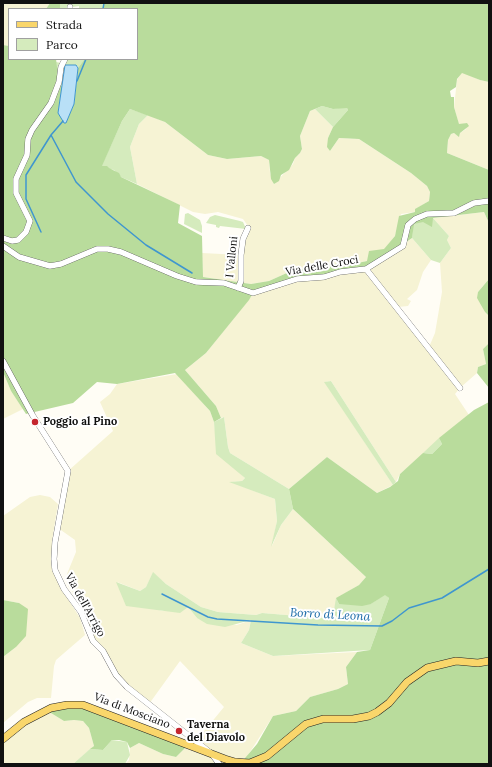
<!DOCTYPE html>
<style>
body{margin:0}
#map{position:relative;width:492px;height:767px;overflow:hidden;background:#fffdf5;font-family:Lora,serif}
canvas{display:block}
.frame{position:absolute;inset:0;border:4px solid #111;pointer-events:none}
.legend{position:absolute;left:8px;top:8px;width:130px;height:52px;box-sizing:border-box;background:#fff;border:1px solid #a0a0a0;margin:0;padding:5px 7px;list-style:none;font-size:12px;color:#111}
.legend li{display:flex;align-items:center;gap:8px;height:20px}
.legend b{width:20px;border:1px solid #a0a0a0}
</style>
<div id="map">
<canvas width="492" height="767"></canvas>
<div class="frame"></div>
<ul class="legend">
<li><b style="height:5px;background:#f9d66b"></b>Strada</li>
<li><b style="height:11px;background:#d5ebbd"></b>Parco</li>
</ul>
</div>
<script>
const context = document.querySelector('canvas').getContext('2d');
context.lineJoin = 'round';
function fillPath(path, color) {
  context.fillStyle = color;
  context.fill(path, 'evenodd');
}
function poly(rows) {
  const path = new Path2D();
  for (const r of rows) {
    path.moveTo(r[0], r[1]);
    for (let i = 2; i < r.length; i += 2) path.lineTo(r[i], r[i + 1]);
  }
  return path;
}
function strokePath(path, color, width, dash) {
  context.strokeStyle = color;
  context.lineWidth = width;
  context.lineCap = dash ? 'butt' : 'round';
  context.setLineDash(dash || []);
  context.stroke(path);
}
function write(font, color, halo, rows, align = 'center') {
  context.font = font + ' Lora,serif';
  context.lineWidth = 4;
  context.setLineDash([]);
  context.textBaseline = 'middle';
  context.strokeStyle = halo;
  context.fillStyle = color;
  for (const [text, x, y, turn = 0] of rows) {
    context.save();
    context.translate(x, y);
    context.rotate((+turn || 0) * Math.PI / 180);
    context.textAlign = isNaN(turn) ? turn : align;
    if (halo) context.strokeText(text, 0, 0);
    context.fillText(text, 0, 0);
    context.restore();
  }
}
const farmland = poly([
 [3,3,50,3,46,9,9,9,9,46,3,45],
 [462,72,480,80,489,82,489,170,447,153,448,140,451,134,454,133,459,136,460,133,466,129,467,123,459,125,454,107,457,80],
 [315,109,333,127,328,138,330,151,339,138,359,139,411,173,427,186,430,192,429,201,416,209,415,212,401,214,395,236,384,250,367,261,353,264,338,263,318,270,307,268,289,272,269,281,251,284,203,277,202,253,241,255,248,226,243,219,218,212,205,214,193,212,137,184,130,147,139,124,148,115,165,122,208,155,227,159,261,156,269,160,270,173,274,184,293,164,295,158,300,153,302,149,300,136,310,111],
 [484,212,489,223,489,279,478,292,485,312,489,316,489,343,483,349,486,364,478,367,477,373,461,387,429,347,435,333,442,292,440,263,451,248,447,240,449,236,433,218],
 [412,238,431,260,423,272,417,290,407,299,411,301,408,306,398,307,367,269,398,249],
 [365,269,460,388,455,394,469,415,400,474,396,482,331,381,325,382,393,485,377,493,327,457,289,489,230,453,228,447,224,417,221,418,216,406,185,370,206,353,253,294,286,282],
 [3,372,11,391,23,409,3,419],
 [177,374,210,411,214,422,216,440,236,469,245,478,242,481,231,482,275,499,277,521,272,546,281,525,293,509,366,577,359,585,337,598,334,610,322,618,262,613,256,615,218,612,201,607,166,584,153,573,146,587,140,591,117,582,155,609,163,611,188,607,197,618,237,625,251,620,249,630,241,643,273,656,357,652,346,667,348,684,338,689,310,697,296,711,273,716,243,763,125,764,129,760,130,748,139,743,163,754,176,757,188,745,211,753,196,741,224,707,180,661,149,704,116,675,85,624,91,615,68,586,67,574,76,552,75,540,58,528,68,471,113,431,100,402,110,394,117,384],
 [40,495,50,497,58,504,52,541,51,566,61,588,80,618,85,635,56,660,54,666,51,698,37,698,28,702,3,723,3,657,16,647,19,603,3,600,3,516,30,497],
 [46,710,64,721,74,720,83,721,89,728,94,746,73,764,3,764,3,739]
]);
const green = poly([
 [60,3,103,3,102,9,79,9,79,6,60,9],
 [67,59,85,59,78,68,78,66,63,71,62,87,59,82,56,62,61,63],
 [322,106,333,109,344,107,347,108,348,110,333,127,315,109],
 [130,109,148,115,139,124,130,147,137,184,121,177,114,170,101,167,122,121],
 [188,213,200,220,202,226,202,233,184,224,185,214],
 [215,215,240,221,243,222,246,229,220,226,219,228,216,227,216,225,206,223,210,217],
 [433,218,449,236,447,240,451,248,440,263,431,260,412,238,413,224],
 [331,381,396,482,393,485,324,382],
 [224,417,228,447,230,453,289,489,293,509,281,525,271,547,277,521,275,499,229,482,242,481,245,478,216,454,214,422],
 [439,438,442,444,432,454,423,453],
 [153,572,166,584,201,607,218,612,256,615,262,613,322,618,334,610,336,598,339,604,371,604,385,594,389,598,370,650,273,656,241,643,249,630,251,620,225,627,207,624,197,618,188,607,180,613,126,606,116,582,140,591,146,587],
 [112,740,127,742,130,755,125,764,73,764,90,749,103,750]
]);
const forest = poly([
 [50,3,60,3,60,9,46,9],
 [103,3,489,3,489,82,480,80,462,73,457,79,456,87,450,91,451,97,454,97,454,107,459,124,467,123,469,126,460,133,459,137,454,133,451,134,448,140,447,153,489,170,489,223,484,212,433,218,432,227,423,222,414,224,412,238,373,265,329,275,297,279,253,293,249,300,206,353,185,370,216,406,221,418,214,422,210,411,175,373,117,384,97,382,73,403,26,414,11,391,3,372,3,45,9,46,9,59,56,59,59,82,62,87,58,113,66,122,74,104,78,68,84,60,137,59,137,9,102,9],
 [322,106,333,109,347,108,348,110,333,127,328,138,327,147,330,151,339,138,359,139,411,173,427,186,430,192,429,201,415,209,415,212,399,216,395,236,384,249,369,251,367,261,353,264,338,263,318,270,307,268,289,272,269,281,251,284,203,277,202,236,178,223,180,205,121,177,119,173,109,168,107,166,102,166,122,121,130,109,165,122,208,155,227,159,261,156,269,160,271,179,274,184,279,181,281,175,289,170,295,158,300,153,302,149,300,136,310,111],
 [489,279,489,316,485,312,477,298,478,292],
 [489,343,489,388,477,373,478,367,486,364,483,349],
 [489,402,489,764,240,764,257,744,273,716,296,711,310,697,338,689,348,684,346,667,357,652,370,650,389,598,385,595,371,604,362,606,339,604,336,598,359,585,366,577,293,509,289,489,327,457,377,493,390,487,398,481,400,474,423,453,432,454,442,444,439,438,474,410],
 [3,600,19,603,28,609,26,636,16,647,3,657],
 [83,705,188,745,176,757,163,754,139,743,130,748,127,742,119,740,112,740,103,750,90,749,94,746,89,728,83,721,74,720,64,721,46,710]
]);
const water = poly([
 [65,65,76,65,78,68,74,104,66,123,64,123,58,113,65,65]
]);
const stream = poly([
 [103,9,104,3],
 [77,81,86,59],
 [51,135,76,182,108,214,146,245,192,273],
 [41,232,26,199,26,175,51,135,63,121],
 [162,594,208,617,217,619,318,625,382,626,392,621,409,608,442,598,489,569]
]);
const minor = poly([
 [70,7,70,9],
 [3,238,12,241,18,240,26,232,30,221,16,193,16,179,27,155,28,139,32,130,51,103,59,82,61,67,65,59],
 [3,246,19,257,50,266,61,264,97,249,108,249,121,252,177,276,196,282,224,283,253,293,297,279,324,277,340,272,366,269,403,246,408,225,415,219,427,214,454,213,474,203,489,201],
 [366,269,460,388],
 [238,288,241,281,241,255,243,239,248,228],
 [3,361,33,416,68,471,55,542,54,559,55,570,64,589,81,612,93,641,103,651,116,675,127,687,212,754,219,764]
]);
const major = poly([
 [3,739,24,722,51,708,67,705,83,705,225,759,235,762,250,763,267,756,306,724,323,719,353,719,369,716,377,712,389,703,407,682,427,668,456,661,478,663,489,661]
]);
const markers = [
 [35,422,4,"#c4262e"],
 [179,731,4,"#c4262e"]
];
const streetNames = [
 ["I Valloni",232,257,-84],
 ["Via delle Croci",322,266,-10],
 ["Via dell'Arrigo",85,605,61],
 ["Via di Mosciano",132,711,21]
];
const poiNames = [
 ["Poggio al Pino",43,422],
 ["Taverna",187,725],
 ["del Diavolo",187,738]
];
const waterNames = [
 ["Borro di Leona",330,615,3]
];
fillPath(farmland, '#f6f3d4');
fillPath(green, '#d5ebbd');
fillPath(forest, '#b9dc9c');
fillPath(water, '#b9e0f7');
strokePath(water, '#3f96cf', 1);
strokePath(stream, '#3f96cf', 1.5);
strokePath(minor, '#444', 6);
strokePath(major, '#222', 8);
strokePath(minor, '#fff', 5.5);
strokePath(major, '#f9d66b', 7);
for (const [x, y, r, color] of markers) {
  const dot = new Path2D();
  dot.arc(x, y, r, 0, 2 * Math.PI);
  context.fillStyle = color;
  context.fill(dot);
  strokePath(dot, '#fff', 1.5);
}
write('11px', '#111', '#fff', streetNames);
write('bold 11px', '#111', '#fff', poiNames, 'left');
write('italic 12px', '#1768a6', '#fff', waterNames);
</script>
